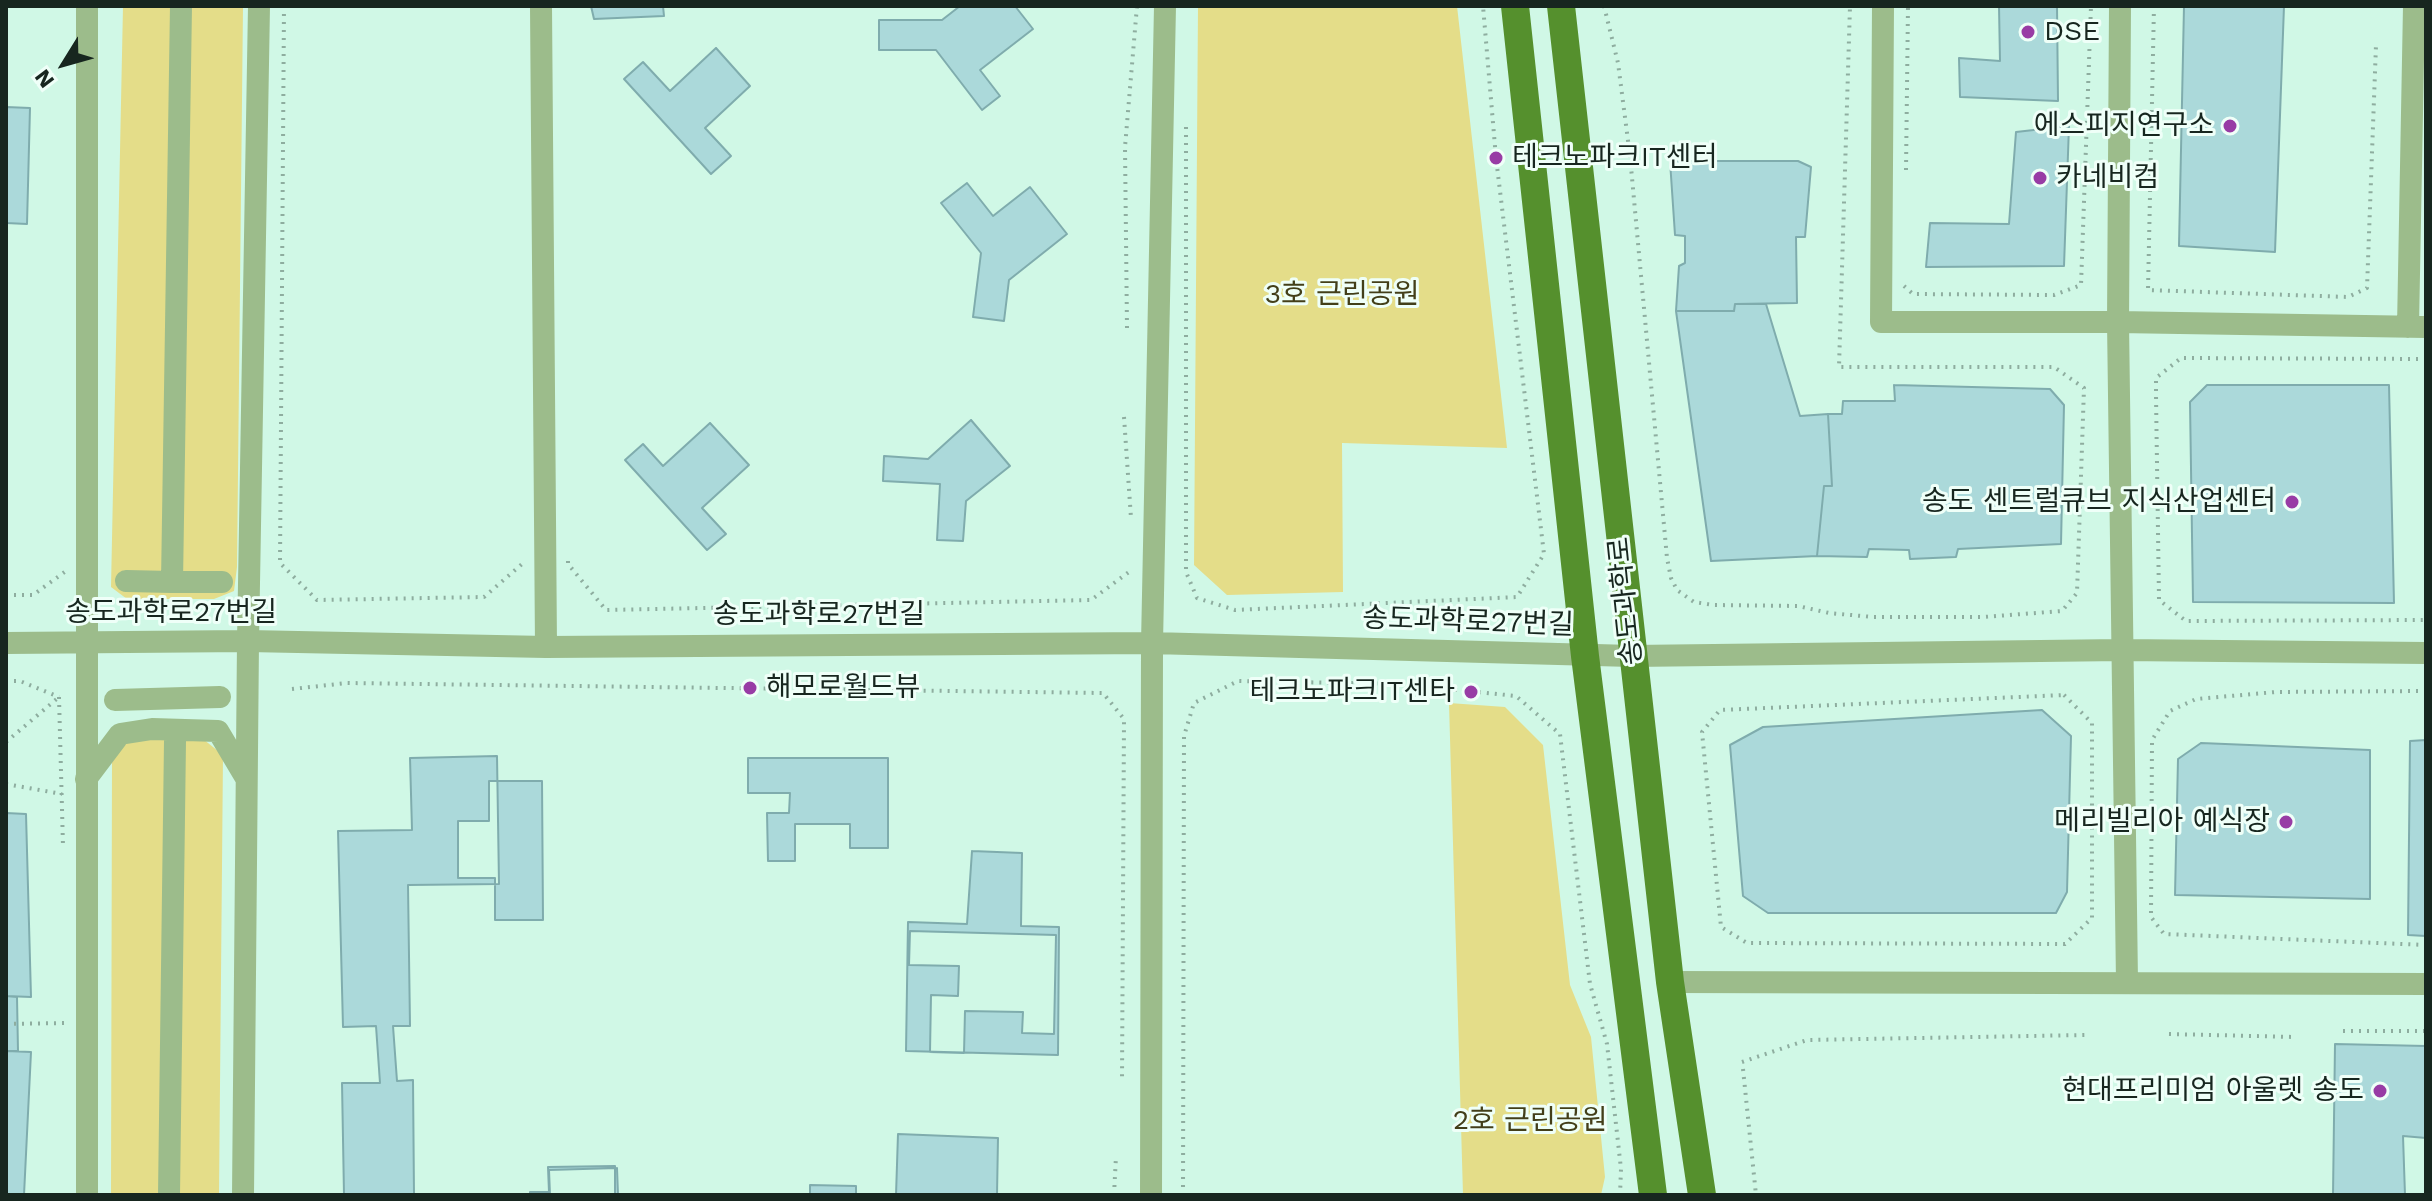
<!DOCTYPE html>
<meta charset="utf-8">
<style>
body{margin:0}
#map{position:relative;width:2432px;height:1201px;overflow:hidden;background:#d0f8e6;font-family:"Work Sans",sans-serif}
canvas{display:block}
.frame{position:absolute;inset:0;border:8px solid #17261f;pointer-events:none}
.north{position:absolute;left:24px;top:24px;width:80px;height:80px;-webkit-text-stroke:6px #effff8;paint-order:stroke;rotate:233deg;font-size:22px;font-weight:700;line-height:32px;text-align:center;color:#17261f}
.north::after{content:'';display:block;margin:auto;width:28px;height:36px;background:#17261f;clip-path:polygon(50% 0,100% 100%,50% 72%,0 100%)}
</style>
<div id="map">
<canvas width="2432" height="1201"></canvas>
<div class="frame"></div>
<div class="north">N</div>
</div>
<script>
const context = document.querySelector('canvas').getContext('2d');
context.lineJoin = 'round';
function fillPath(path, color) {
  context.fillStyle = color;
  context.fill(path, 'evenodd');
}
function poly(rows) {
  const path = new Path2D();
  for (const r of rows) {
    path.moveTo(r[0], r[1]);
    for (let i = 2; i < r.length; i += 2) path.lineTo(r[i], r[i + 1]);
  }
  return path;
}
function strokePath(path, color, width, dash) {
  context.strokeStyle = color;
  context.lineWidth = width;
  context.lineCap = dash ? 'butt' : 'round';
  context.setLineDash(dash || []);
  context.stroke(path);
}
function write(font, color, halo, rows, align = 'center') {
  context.font = font + ' "Work Sans","Noto Sans KR",sans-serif';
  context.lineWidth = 6;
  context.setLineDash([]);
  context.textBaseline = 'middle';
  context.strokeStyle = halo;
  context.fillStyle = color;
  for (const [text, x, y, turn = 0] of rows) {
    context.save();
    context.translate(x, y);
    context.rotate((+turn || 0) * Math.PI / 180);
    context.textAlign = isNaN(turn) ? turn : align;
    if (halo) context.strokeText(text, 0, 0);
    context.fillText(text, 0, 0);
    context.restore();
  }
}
const green = poly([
 [123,6,243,6,237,567,234,591,214,599,127,599,111,587],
 [1198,6,1457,6,1507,448,1342,443,1343,592,1227,595,1194,565],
 [1449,703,1505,707,1543,745,1570,985,1591,1037,1605,1177,1601,1195,1463,1195],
 [134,734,198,735,223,755,219,1195,111,1195,112,759]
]);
const building = poly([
 [591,6,663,6,664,16,594,19,591,6],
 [960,6,1015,6,1033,29,980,70,1000,96,982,110,936,50,879,50,879,20,942,20,960,6],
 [1999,6,2057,6,2058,101,1960,97,1959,58,2000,61,1999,6],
 [2184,6,2284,6,2275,252,2179,246,2184,6],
 [716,48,750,86,705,128,731,156,711,174,624,79,643,62,670,91,716,48],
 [6,107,30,108,27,224,6,223,6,107],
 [2069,126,2064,266,1926,267,1930,223,2009,224,2016,132,2069,126],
 [1670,161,1798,161,1811,167,1805,237,1796,237,1797,303,1735,304,1734,311,1676,311,1679,266,1685,263,1685,236,1675,235,1670,161],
 [967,183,993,216,1030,187,1067,234,1009,280,1004,321,973,317,981,253,941,203,967,183],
 [1735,304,1766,304,1800,416,1828,414,1832,486,1824,486,1817,556,1711,561,1676,311,1734,311,1735,304],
 [1894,385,2050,389,2064,405,2061,544,1958,549,1956,557,1910,559,1909,550,1869,549,1867,557,1817,556,1824,486,1832,486,1828,414,1842,414,1843,401,1895,401,1894,385],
 [2207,385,2389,385,2394,603,2193,602,2190,402,2207,385],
 [971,420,1010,466,966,501,963,541,937,540,940,484,883,481,884,456,928,459,971,420],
 [710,423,749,465,702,508,726,534,707,550,625,460,643,444,663,466,710,423],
 [2042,710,2071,736,2067,892,2056,913,1768,913,1743,896,1730,745,1763,727,2042,710],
 [2426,740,2426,936,2408,935,2410,741,2426,740],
 [2201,743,2370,750,2370,899,2175,895,2178,759,2201,743],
 [497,756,499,884,408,885,410,1026,393,1026,397,1081,413,1080,414,1195,344,1195,342,1083,380,1083,376,1026,343,1027,338,831,412,830,410,758,497,756],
 [748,758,888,758,888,848,850,848,850,824,795,824,795,861,768,861,767,813,789,813,790,793,748,793,748,758],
 [489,781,542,781,543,920,495,920,495,878,458,878,458,821,489,821,489,781],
 [6,813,26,814,31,997,6,996,6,813],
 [972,851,1022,853,1021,926,1059,927,1058,1055,906,1051,908,922,967,924,972,851],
 [910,931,1056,935,1054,1034,1022,1033,1023,1012,965,1011,964,1053,930,1052,931,995,958,996,959,966,909,965,910,931],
 [6,996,17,997,18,1051,6,1051,6,996],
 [2335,1044,2426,1046,2426,1138,2403,1136,2405,1195,2333,1195,2335,1044],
 [6,1051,31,1052,24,1195,6,1195,6,1051],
 [898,1134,998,1138,997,1195,896,1195,898,1134],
 [615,1166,615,1195,530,1195,530,1192,549,1192,548,1167,615,1166],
 [617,1168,618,1195,550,1195,549,1170,617,1168],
 [810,1185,856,1186,856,1195,810,1195,810,1185]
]);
const path = poly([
 [284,6,280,563,317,600,484,597,522,564,522,560],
 [1604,6,1618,63,1630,156,1667,558,1671,578,1677,590,1694,602,1713,605,1798,606,1829,613,1873,617,1983,617,2062,611,2077,593,2084,388,2054,367,1839,367,1850,6],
 [2154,6,2148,290,2348,297,2367,288,2376,45],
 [1186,127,1186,572,1197,598,1235,610,1517,597,1544,554,1496,158,1483,6],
 [1906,170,1908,6],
 [1904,286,1913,294,2054,295,2081,285,2091,6],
 [1127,328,1125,147,1137,6],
 [2426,359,2181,358,2156,378,2156,395,2159,600,2186,621,2426,620],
 [1124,417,1131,518],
 [568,561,568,564,606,610,1091,600,1133,569],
 [6,595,33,595,66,571],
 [6,681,20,681,59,697],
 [292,689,347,683,1103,693,1124,719,1122,1081],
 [2426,691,2276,692,2196,699,2170,711,2152,740,2151,917,2164,934,2426,945],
 [2064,695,2092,723,2092,918,2065,944,1747,943,1721,927,1702,732,1720,710,2064,695],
 [59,697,63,846],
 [6,742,59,697],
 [6,784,62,794],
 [6,1024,65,1023],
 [2343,1031,2426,1031],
 [2169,1034,2296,1037],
 [1742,1062,1807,1040,2085,1035],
 [1743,1069,1756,1195],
 [1114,1195,1116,1156],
 [1183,1195,1184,736,1194,703,1238,681,1400,684,1516,696,1560,734,1590,984,1607,1044,1621,1169,1620,1195]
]);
const minor = poly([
 [541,6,546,647],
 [1883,6,1881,322,2118,322,2426,327],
 [2120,6,2118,322,2127,982],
 [2408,327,2414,6],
 [126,581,172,582,181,6],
 [172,582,222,582],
 [6,643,248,641,546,647,1152,643,1632,656,2122,650,2426,653],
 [115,700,220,697],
 [86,779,120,734,152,729,218,731,246,778],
 [1670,982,2426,984],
 [87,1195,87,6],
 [169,1195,175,741],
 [243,1195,248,641,259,6],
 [1151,1195,1152,643,1165,6]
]);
const major = poly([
 [1515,6,1585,656,1653,1195],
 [1561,6,1670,982,1702,1195]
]);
const markers = [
 [2028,32,8,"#983ca5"],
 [2230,126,8,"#983ca5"],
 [1496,158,8,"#983ca5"],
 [2040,178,8,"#983ca5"],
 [2292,502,8,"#983ca5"],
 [750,688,8,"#983ca5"],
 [1471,692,8,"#983ca5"],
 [2286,822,8,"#983ca5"],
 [2380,1091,8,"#983ca5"]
];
const poiNames = [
 ["DSE",2044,32,"left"],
 ["에스피지연구소",2214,126],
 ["테크노파크IT센터",1512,158,"left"],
 ["카네비컴",2056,178,"left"],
 ["송도 센트럴큐브 지식산업센터",2276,502],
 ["해모로월드뷰",766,688,"left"],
 ["테크노파크IT센타",1455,692],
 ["메리빌리아 예식장",2270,822],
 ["현대프리미엄 아울렛 송도",2364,1091]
];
const parkNames = [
 ["3호 근린공원",1342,295],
 ["2호 근린공원",1530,1121]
];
const streetNames = [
 ["송도과학로",1626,601,-96],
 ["송도과학로27번길",171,613],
 ["송도과학로27번길",819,615],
 ["송도과학로27번길",1468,622,2]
];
fillPath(green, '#e4dd89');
fillPath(building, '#abd9da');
strokePath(building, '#7facad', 2);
strokePath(path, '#8ead9f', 4, [2, 6]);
strokePath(minor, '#9cbc8b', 22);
strokePath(major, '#55902d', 28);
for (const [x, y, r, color] of markers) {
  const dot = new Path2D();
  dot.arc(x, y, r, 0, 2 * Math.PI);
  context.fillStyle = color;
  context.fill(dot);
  strokePath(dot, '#effff8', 3);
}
write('28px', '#17261f', '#effff8', poiNames, 'right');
write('28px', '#433f19', '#effff8', parkNames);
write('28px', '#17261f', '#effff8', streetNames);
</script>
